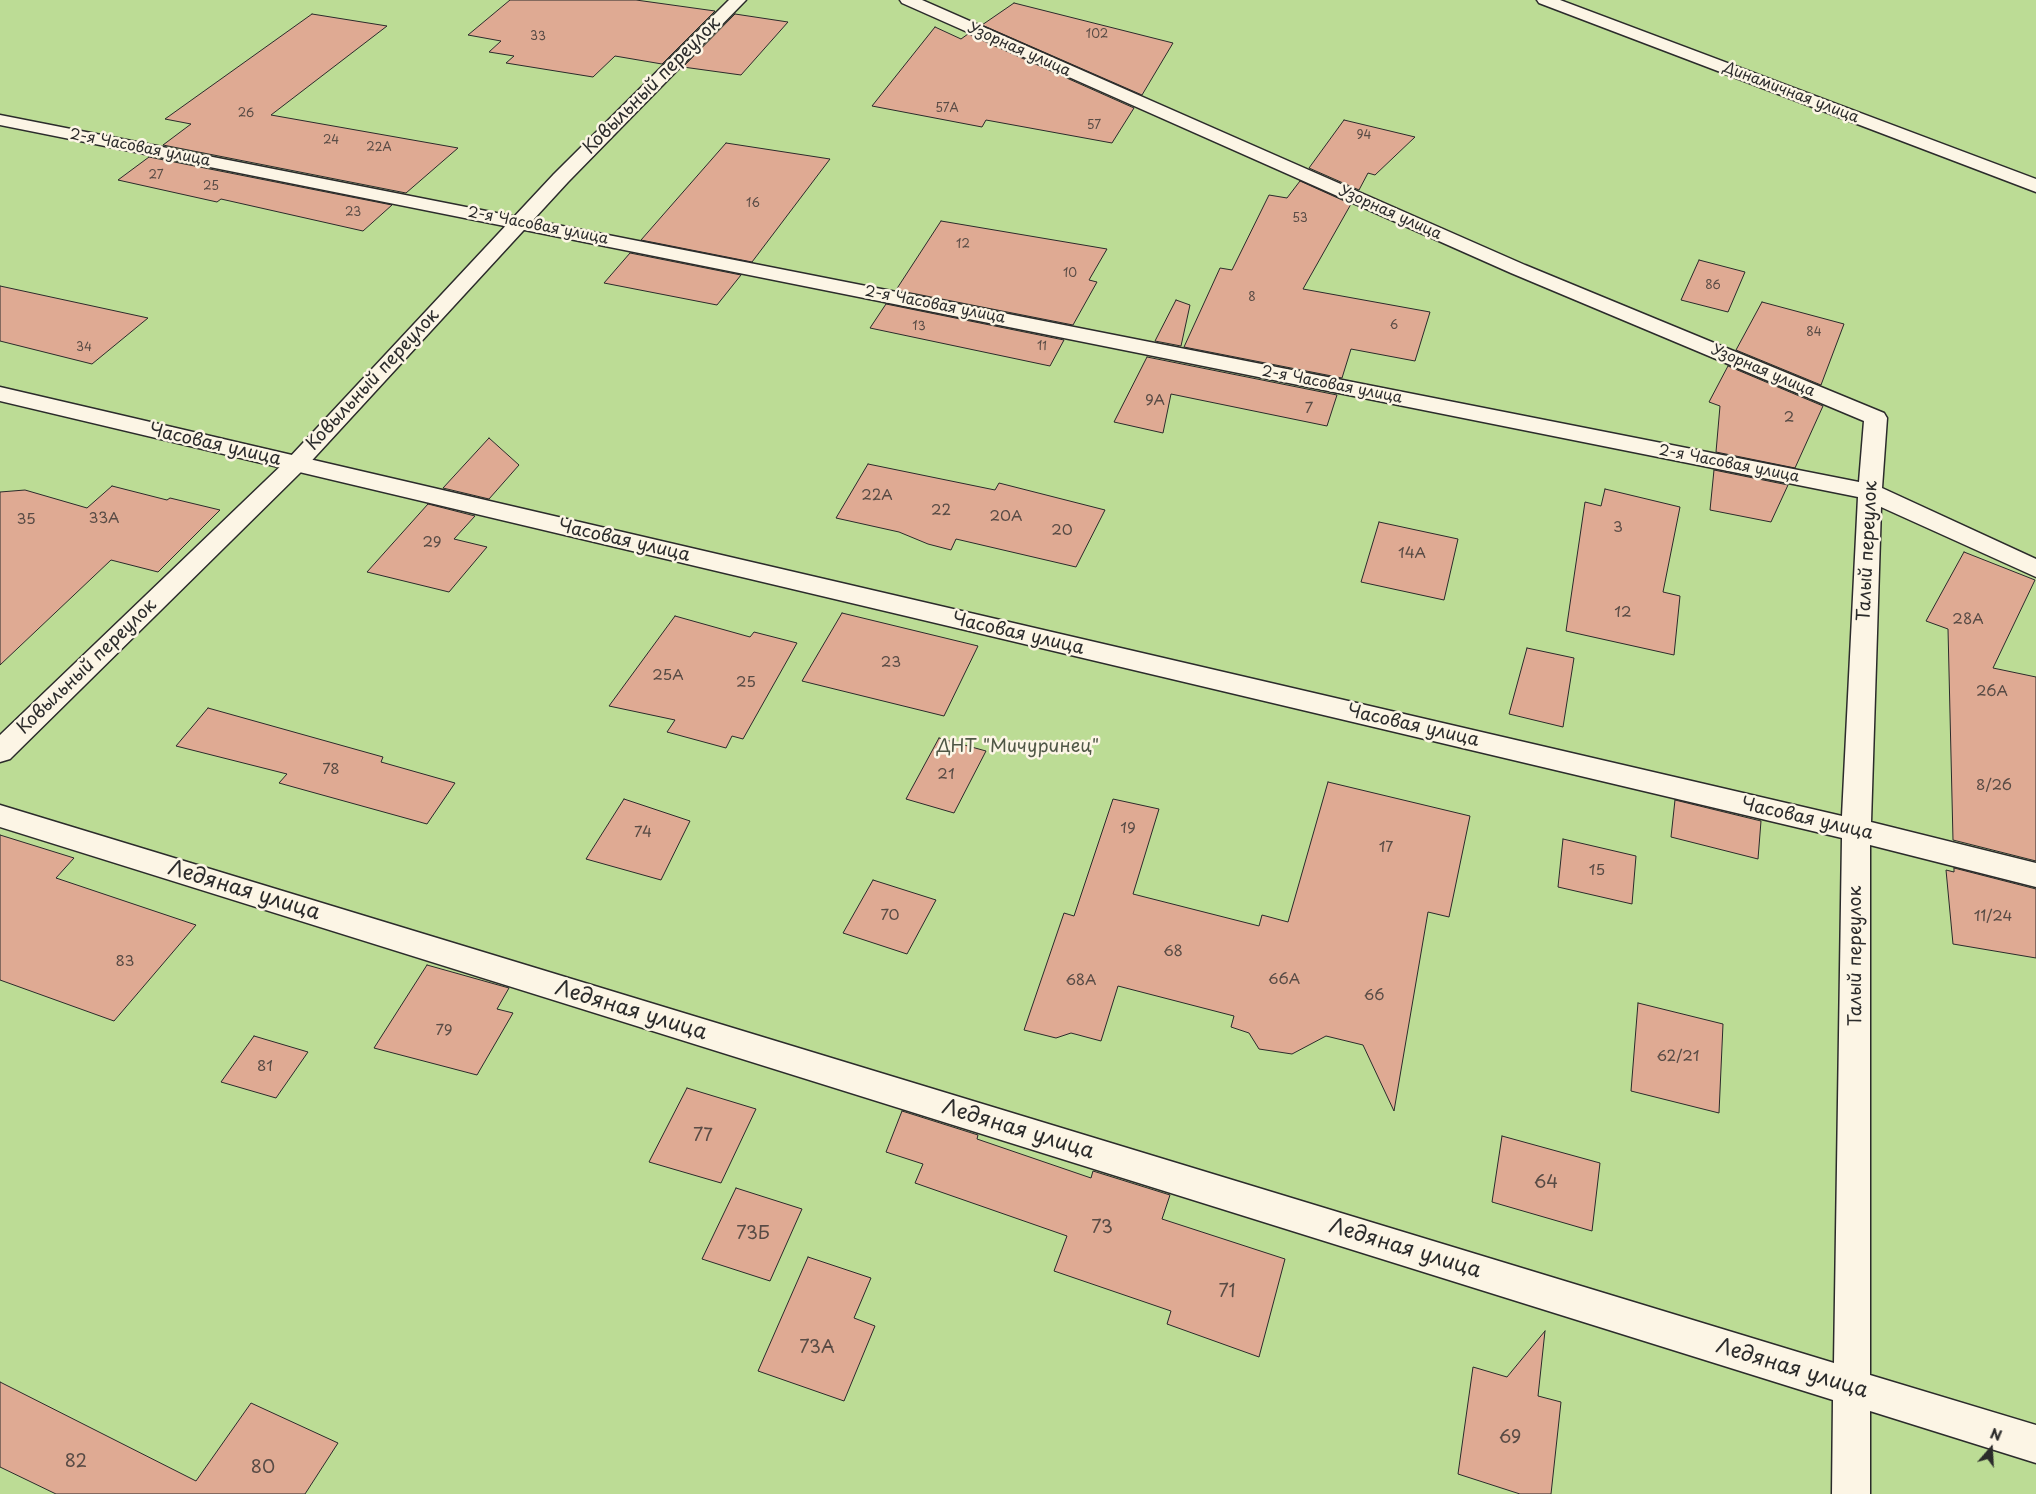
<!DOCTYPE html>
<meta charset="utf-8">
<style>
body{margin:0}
#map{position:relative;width:2036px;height:1494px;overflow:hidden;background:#f6e6d5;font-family:"Playpen Sans",sans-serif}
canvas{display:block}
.north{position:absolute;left:1966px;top:1424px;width:50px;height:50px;-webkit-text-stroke:4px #fcf5e5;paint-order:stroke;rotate:19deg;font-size:14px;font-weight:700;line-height:20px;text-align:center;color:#2b2b2b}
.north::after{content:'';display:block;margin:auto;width:18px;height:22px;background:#2b2b2b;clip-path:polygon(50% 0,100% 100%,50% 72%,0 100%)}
</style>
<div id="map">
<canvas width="2036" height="1494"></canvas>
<div class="north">N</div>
</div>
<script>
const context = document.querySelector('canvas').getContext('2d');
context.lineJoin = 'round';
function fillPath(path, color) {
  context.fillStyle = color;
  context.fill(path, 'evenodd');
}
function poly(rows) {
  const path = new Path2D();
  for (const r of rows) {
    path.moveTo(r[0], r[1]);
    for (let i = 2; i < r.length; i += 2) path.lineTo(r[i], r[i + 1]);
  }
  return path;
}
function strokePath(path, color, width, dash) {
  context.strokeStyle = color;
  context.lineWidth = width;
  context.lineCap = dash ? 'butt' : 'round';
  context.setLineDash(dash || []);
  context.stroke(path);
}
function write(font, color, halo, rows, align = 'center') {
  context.font = font + ' "Playpen Sans",sans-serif';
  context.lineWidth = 5;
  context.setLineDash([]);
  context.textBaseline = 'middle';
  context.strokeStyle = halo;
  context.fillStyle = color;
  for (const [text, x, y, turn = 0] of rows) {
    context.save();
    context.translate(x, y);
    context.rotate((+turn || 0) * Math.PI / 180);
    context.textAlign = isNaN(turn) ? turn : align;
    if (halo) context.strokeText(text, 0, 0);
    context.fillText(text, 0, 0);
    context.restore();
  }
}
const green = poly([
 [0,0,2036,0,2036,1494,0,1494]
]);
const building = poly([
 [510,0,636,0,715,11,662,64,615,56,593,77,506,63,514,56,489,52,501,41,468,35,510,0],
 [1014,3,1173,43,1142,95,982,25,1014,3],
 [312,14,387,26,271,115,458,148,406,193,163,145,191,124,165,119,312,14],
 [735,14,788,22,741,75,683,67,735,14],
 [935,27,961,39,968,34,1134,108,1112,143,986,120,982,127,872,106,935,27],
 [1344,120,1415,137,1375,175,1368,173,1359,190,1309,168,1344,120],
 [726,143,830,159,752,262,641,240,726,143],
 [149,157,392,205,363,231,221,199,217,202,118,180,149,157],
 [1300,181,1351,204,1303,289,1430,312,1415,361,1351,349,1342,378,1184,347,1220,268,1232,270,1269,195,1287,198,1300,181],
 [941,221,1107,249,1089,280,1097,282,1073,325,896,290,941,221],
 [630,253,741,275,717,305,604,283,630,253],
 [1699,260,1745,272,1728,312,1681,300,1699,260],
 [0,286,148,318,92,364,0,341,0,286],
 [1176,300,1190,305,1181,346,1155,341,1176,300],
 [1762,302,1844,324,1821,385,1736,350,1762,302],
 [886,304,1064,340,1050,366,870,328,886,304],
 [1147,357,1337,395,1327,426,1171,394,1163,433,1114,422,1147,357],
 [1728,366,1823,406,1795,468,1716,452,1720,406,1709,402,1728,366],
 [489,438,519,465,489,499,443,488,489,438],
 [868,464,995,490,999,483,1105,510,1076,567,956,539,951,550,928,544,899,532,836,518,868,464],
 [1714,470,1788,485,1771,522,1710,510,1714,470],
 [112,486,167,500,170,498,220,510,158,572,111,560,0,665,0,492,25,490,87,508,112,486],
 [1605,489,1680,507,1663,592,1680,596,1674,655,1566,631,1585,502,1601,506,1605,489],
 [428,504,475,516,454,539,487,547,449,592,367,572,428,504],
 [1379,522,1458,539,1444,600,1361,582,1379,522],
 [1964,552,2035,580,1993,668,2036,677,2036,861,1953,840,1948,629,1926,621,1964,552],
 [842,613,978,646,944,716,802,681,842,613],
 [675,616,750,637,754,632,797,643,743,739,732,736,726,748,667,732,675,720,609,706,675,616],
 [1527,648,1574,658,1563,727,1509,714,1527,648],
 [208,708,383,757,381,762,455,783,427,824,279,783,287,774,176,746,208,708],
 [939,738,986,751,954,813,906,799,939,738],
 [1328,782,1470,816,1449,917,1428,912,1394,1111,1363,1045,1326,1036,1292,1054,1259,1049,1249,1033,1231,1027,1234,1016,1118,986,1101,1041,1071,1033,1056,1038,1024,1030,1064,913,1074,916,1113,799,1159,809,1133,894,1259,926,1262,915,1288,922,1328,782],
 [624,799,690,821,661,880,586,859,624,799],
 [1675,800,1761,821,1758,859,1671,837,1675,800],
 [0,835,74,858,56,878,196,925,114,1021,0,980,0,835],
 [1563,839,1636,856,1632,904,1558,887,1563,839],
 [1954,868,2036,889,2036,958,1953,944,1946,870,1954,872,1954,868],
 [873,880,936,900,907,954,843,933,873,880],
 [427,965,509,988,497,1009,513,1013,477,1075,374,1048,427,965],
 [1638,1003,1723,1024,1719,1113,1631,1091,1638,1003],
 [254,1036,308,1052,276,1098,221,1082,254,1036],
 [687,1088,756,1109,721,1183,649,1162,687,1088],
 [902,1111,978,1135,977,1139,1091,1178,1093,1171,1170,1195,1162,1219,1285,1259,1259,1357,1167,1324,1171,1311,1054,1271,1067,1236,915,1183,923,1164,886,1152,902,1111],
 [1502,1136,1600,1163,1592,1231,1492,1202,1502,1136],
 [736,1188,802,1209,770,1281,702,1259,736,1188],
 [808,1257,871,1278,854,1318,875,1326,844,1401,758,1371,808,1257],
 [1545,1331,1538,1396,1561,1402,1551,1494,1520,1494,1458,1474,1473,1367,1507,1377,1545,1331],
 [0,1382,196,1481,251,1403,338,1443,305,1494,56,1494,0,1467,0,1382]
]);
const service = poly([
 [900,0,922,0,1525,265,1884,413,1887,418,1882,488,2036,559,2036,577,1881,507,1871,822,2036,863,2036,887,1870,845,1870,1375,2036,1425,2036,1463,1870,1411,1870,1494,1832,1494,1833,1400,0,827,0,805,1834,1363,1842,838,0,401,0,387,1842,816,1858,497,0,125,0,115,1859,482,1864,421,1511,273,902,3,900,0]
]);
const minor = poly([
 [729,0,746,0,568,182,304,469,10,759,0,762,0,735,288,459,554,174,729,0],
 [1537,0,1560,0,2036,179,2036,192,1539,3,1537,0]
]);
const farNumbernames = [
 ["102",1097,35],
 ["33",538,37],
 ["57А",947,109],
 ["26",246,114],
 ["57",1094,126],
 ["94",1364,136],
 ["24",331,141],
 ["22А",379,148],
 ["27",156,176],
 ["25",211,187],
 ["16",753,204],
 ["23",353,213],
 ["53",1300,219],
 ["12",963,245],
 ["10",1070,274],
 ["86",1713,286],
 ["8",1252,298],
 ["6",1394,326],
 ["13",919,327],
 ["84",1814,333],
 ["11",1042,347],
 ["34",84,348]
];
const farStreetnames = [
 ["Узорная улица",1019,50,24],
 ["Динамичная улица",1791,93,21],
 ["2-я Часовая улица",140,148,11],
 ["Узорная улица",1390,213,24],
 ["2-я Часовая улица",538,226,11],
 ["2-я Часовая улица",935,305,11],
 ["Узорная улица",1763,371,23],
 ["2-я Часовая улица",1332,385,11],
 ["2-я Часовая улица",1729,464,11]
];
const numberNames = [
 ["9А",1155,401],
 ["7",1309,409],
 ["2",1789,418],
 ["22А",877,496],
 ["22",941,511],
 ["20А",1006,517],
 ["33А",104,519],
 ["35",26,520],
 ["3",1618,528],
 ["20",1062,531],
 ["29",432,543],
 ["14А",1412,554],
 ["12",1623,613],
 ["28А",1968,620],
 ["23",891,663],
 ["25А",668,676],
 ["25",746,683],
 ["26А",1992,692],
 ["78",331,770],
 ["21",946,775],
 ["8/26",1994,786],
 ["19",1128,829],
 ["74",643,833],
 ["17",1386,848],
 ["15",1597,871],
 ["70",890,916],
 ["11/24",1993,917],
 ["68",1173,952],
 ["83",125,962],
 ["66А",1284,980],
 ["68А",1081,981],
 ["66",1374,996],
 ["79",444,1031],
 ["62/21",1678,1057],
 ["81",265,1067]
];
const streetNames = [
 ["Ковыльный переулок",652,86,-45],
 ["Ковыльный переулок",373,380,-47],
 ["Часовая улица",215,445,13],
 ["Часовая улица",624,541,13],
 ["Талый переулок",1868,551,-87],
 ["Часовая улица",1018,634,13],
 ["Ковыльный переулок",87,667,-44],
 ["Часовая улица",1413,726,13],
 ["Часовая улица",1807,819,13],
 ["Талый переулок",1856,956,-90]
];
const parkNames = [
 ["ДНТ \"Мичуринец\"",1018,747]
];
const nearNumbernames = [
 ["77",703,1136],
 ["64",1546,1183],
 ["73",1102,1228],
 ["73Б",753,1234],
 ["71",1227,1292],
 ["73А",817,1348],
 ["69",1510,1438],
 ["82",76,1462],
 ["80",263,1468]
];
const nearStreetnames = [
 ["Ледяная улица",244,891,17],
 ["Ледяная улица",631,1011,17],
 ["Ледяная улица",1018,1130,17],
 ["Ледяная улица",1405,1249,17],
 ["Ледяная улица",1792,1369,17]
];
fillPath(green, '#bcdc95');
fillPath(building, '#dfaa93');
strokePath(building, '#2b2b2b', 1);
strokePath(service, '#2b2b2b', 3);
strokePath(minor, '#2b2b2b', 3);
fillPath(service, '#fcf5e5');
fillPath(minor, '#fcf5e5');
write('12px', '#584b45', null, farNumbernames);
write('15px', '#2b2b2b', '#fcf5e5', farStreetnames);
write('15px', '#584b45', null, numberNames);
write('18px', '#2b2b2b', '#fcf5e5', streetNames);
write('18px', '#4f5746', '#fcf5e5', parkNames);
write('18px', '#584b45', null, nearNumbernames);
write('21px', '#2b2b2b', '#fcf5e5', nearStreetnames);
</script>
